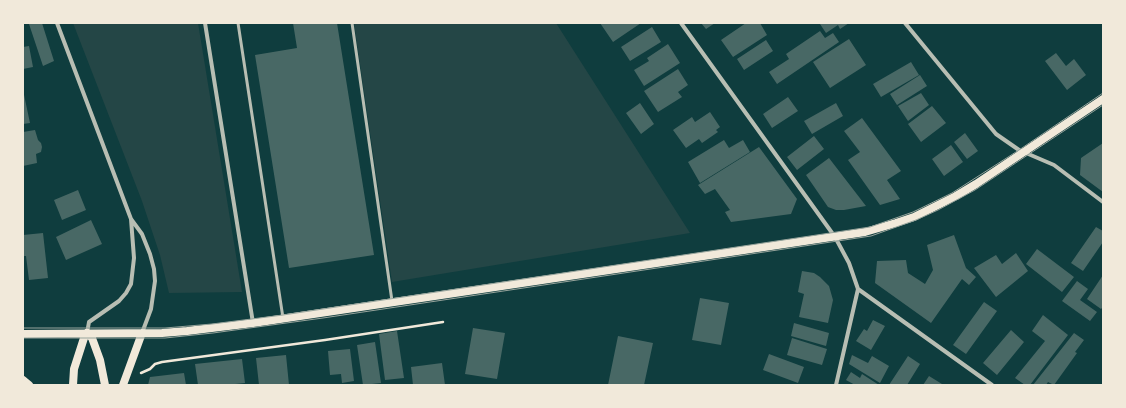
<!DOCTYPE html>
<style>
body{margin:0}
#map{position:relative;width:1126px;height:408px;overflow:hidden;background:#0f3d3e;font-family:Ubuntu,sans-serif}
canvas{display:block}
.frame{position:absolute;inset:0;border:24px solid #f1e9da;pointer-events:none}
</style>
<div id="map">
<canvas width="1126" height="408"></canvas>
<div class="frame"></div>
</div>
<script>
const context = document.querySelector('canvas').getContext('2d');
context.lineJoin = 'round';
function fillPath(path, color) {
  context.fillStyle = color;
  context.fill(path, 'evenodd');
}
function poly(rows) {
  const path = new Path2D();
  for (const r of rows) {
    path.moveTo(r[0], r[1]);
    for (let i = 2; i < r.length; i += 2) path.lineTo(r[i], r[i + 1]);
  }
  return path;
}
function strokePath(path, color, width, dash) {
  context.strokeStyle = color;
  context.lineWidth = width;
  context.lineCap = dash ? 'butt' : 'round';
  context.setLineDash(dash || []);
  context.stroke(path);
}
const green = poly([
 [73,23,198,23,242,292,169,293,160,255,142,201],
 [354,23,556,23,690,233,392,282]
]);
const building = poly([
 [32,23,42,23,54,61,43,66,29,24],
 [293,23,337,23,374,255,289,268,255,55,297,48],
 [600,23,641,23,613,42],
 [701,23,715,23,706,29],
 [746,23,760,23,767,35,733,57,721,40],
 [821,23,849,23,840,29,838,25,826,33,820,24],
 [652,27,661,42,630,61,621,47],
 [820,31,825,38,833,33,839,42,777,84,769,72,789,59,786,54],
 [849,39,866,65,830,88,813,62],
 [766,40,773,51,744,70,737,59],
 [668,44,680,63,644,86,634,70,649,61,647,58],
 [29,46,33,67,23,69,23,47],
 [1056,53,1066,66,1074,59,1086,75,1067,90,1045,61],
 [911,62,919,75,881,97,873,84],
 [678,69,688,85,678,92,682,97,658,112,644,91],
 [920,75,927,86,897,105,890,94],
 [23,90,30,123,23,124],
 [921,93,929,105,908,121,898,106],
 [788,97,798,111,772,128,763,114],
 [640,103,654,124,641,134,626,113],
 [836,103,843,116,812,134,804,121],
 [932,106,946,123,921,142,908,124],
 [710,112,720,127,716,130,718,132,702,143,699,139,686,148,673,130,692,117,695,122],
 [862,118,901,171,887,180,900,199,880,205,848,160,860,152,844,131],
 [35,130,38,140,41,143,42,147,41,152,36,154,37,163,23,166,23,132],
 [965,133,978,151,967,159,954,142],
 [814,136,824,149,797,170,787,157],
 [724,140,729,148,743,140,750,152,700,183,688,162],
 [1103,143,1103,192,1080,175,1081,158],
 [951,145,963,162,944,176,932,159],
 [759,147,797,199,791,214,731,222,725,212,730,210,715,189,705,194,698,185],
 [829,158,866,206,844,210,836,210,828,207,806,175],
 [78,190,86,210,62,220,54,200],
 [91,220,102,244,66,260,56,237],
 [1096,227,1103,231,1103,242,1083,271,1071,263],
 [43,233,48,278,29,280,26,256,23,256,23,235],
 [954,235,966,268,976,277,969,285,962,279,931,323,875,283,877,261,906,260,908,273,925,284,933,270,927,245],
 [1037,249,1074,277,1062,292,1026,264],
 [1016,253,1028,271,996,297,974,268,996,255,1002,264],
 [802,271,814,273,820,277,829,286,833,300,828,323,799,317,804,294,798,292],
 [1103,275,1103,307,1101,309,1087,299],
 [1077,281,1088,289,1080,300,1097,312,1090,321,1062,301],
 [700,298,729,303,721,345,692,340],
 [984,302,997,311,966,354,953,345],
 [1043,315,1068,335,1030,385,1025,385,1015,378,1045,341,1032,331],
 [873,320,885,326,871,350,856,341,864,329,867,331],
 [794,323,829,333,826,346,791,336],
 [473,328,505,333,497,379,465,374],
 [1011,330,1024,342,997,375,983,363],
 [397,331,404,378,385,380,379,334],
 [1074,333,1084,340,1075,352,1077,353,1054,385,1048,382,1046,385,1033,385],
 [618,336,653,343,644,385,608,385],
 [792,338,827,349,822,365,787,355],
 [375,342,381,383,363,385,357,345],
 [350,349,354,381,342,383,341,374,330,375,328,351],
 [769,354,804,367,798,383,763,370],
 [286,355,289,385,259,385,256,358],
 [852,355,868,363,872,356,889,366,880,383,849,364],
 [908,356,920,364,907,385,889,385],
 [242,359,245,383,226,385,198,385,195,364],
 [442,363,445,385,413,385,411,367],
 [851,372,860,378,862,374,879,385,855,385,846,380],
 [184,373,186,385,148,385,150,377],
 [929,376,942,384,941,385,923,385]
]);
const path = poly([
 [141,373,150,369,155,364,162,362,325,340,443,322]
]);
const service = poly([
 [238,23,283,318],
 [352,23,392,301]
]);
const minor = poly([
 [57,23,131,219,142,234,150,254,154,269,155,281,151,309,142,333],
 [205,23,253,323],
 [681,23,835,237,849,263,858,289,992,385],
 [905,23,996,134,1019,150,1054,165,1103,202],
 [87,333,89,322,119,301,126,293,131,284,134,258,131,219],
 [836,385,858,289]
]);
const secondary = poly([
 [87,333,92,338,100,360,105,385],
 [23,334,162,333,187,331,253,323,865,232,896,223,914,217,956,196,976,184,1103,99],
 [23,380,29,385],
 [73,385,74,369,84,338,87,333],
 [123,385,142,333]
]);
const tram = poly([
 [23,328,165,328,212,324,283,315,870,227,913,212,952,193,1019,150,1103,93],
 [23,338,165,338,213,333,323,318,871,236,916,220,938,210,975,190,1103,105]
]);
fillPath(green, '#244646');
fillPath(building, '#486865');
strokePath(path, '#f1e9da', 2.5);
strokePath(service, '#b8beb3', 3);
strokePath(minor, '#b8beb3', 4);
strokePath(secondary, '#f1e9da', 8);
strokePath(tram, '#97a49c', 1);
</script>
